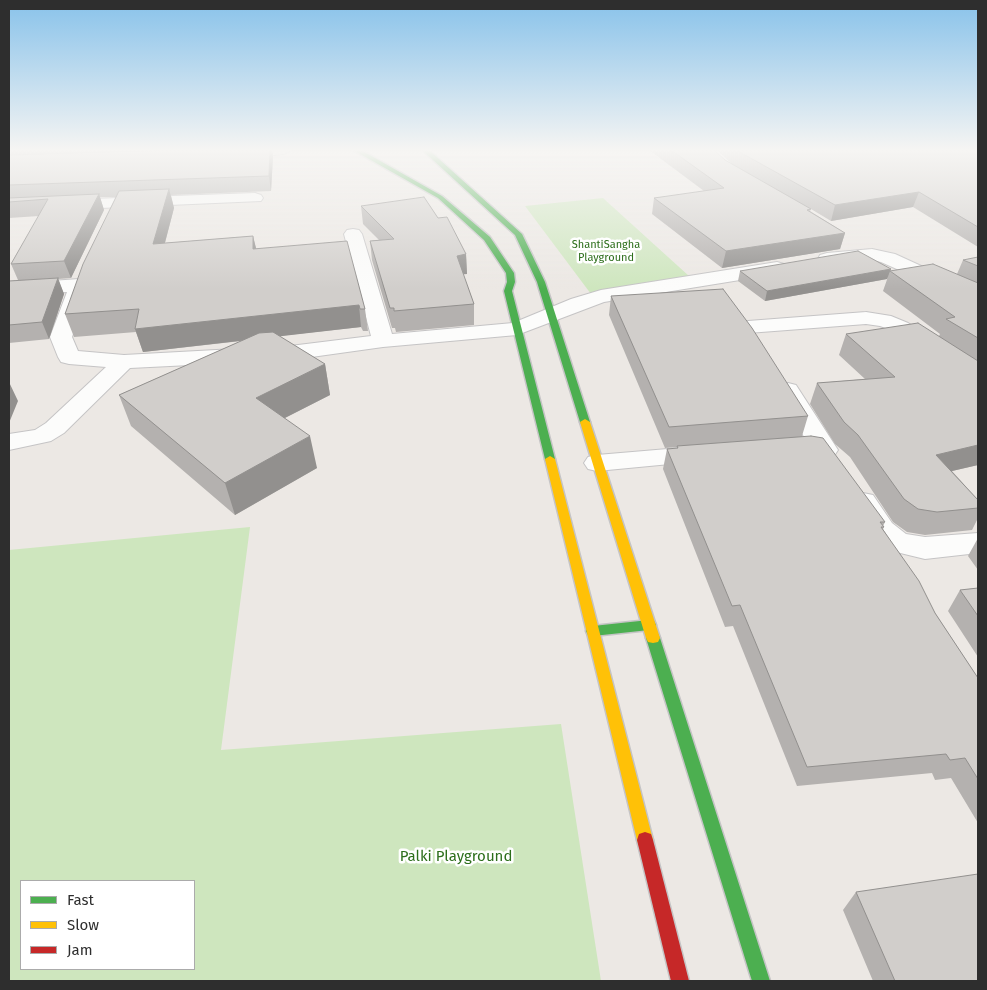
<!DOCTYPE html>
<style>
body{margin:0}
#map{position:relative;width:987px;height:990px;overflow:hidden;background:#ece8e4;font-family:"Fira Sans",sans-serif}
canvas{display:block}
.frame{position:absolute;inset:0;border:10px solid #2e2e2e;pointer-events:none}
.legend{position:absolute;left:20px;top:880px;width:175px;height:90px;box-sizing:border-box;background:#fff;border:1px solid #ababab;margin:0;padding:6px 9px;list-style:none;font-size:15px;color:#2e2e2e}
.legend li{display:flex;align-items:center;gap:10px;height:25px}
.legend b{width:25px;border:1px solid #ababab}
</style>
<div id="map">
<canvas width="987" height="990"></canvas>
<div class="frame"></div>
<ul class="legend">
<li><b style="height:6px;background:#4caf50"></b>Fast</li>
<li><b style="height:6px;background:#ffc107"></b>Slow</li>
<li><b style="height:6px;background:#c62828"></b>Jam</li>
</ul>
</div>
<script>
const context = document.querySelector('canvas').getContext('2d');
context.lineJoin = 'round';
function fillPath(path, color) {
  context.fillStyle = color;
  context.fill(path, 'evenodd');
}
function poly(rows) {
  const path = new Path2D();
  for (const r of rows) {
    path.moveTo(r[0], r[1]);
    for (let i = 2; i < r.length; i += 2) path.lineTo(r[i], r[i + 1]);
  }
  return path;
}
function strokePath(path, color, width, dash) {
  context.strokeStyle = color;
  context.lineWidth = width;
  context.lineCap = dash ? 'butt' : 'round';
  context.setLineDash(dash || []);
  context.stroke(path);
}
function write(font, color, halo, rows, align = 'center') {
  context.font = font + ' "Fira Sans",sans-serif';
  context.lineWidth = 5;
  context.setLineDash([]);
  context.textBaseline = 'middle';
  context.strokeStyle = halo;
  context.fillStyle = color;
  for (const [text, x, y, turn = 0] of rows) {
    context.save();
    context.translate(x, y);
    context.rotate((+turn || 0) * Math.PI / 180);
    context.textAlign = isNaN(turn) ? turn : align;
    if (halo) context.strokeText(text, 0, 0);
    context.fillText(text, 0, 0);
    context.restore();
  }
}
const green = poly([
 [603,198,689,276,591,294,525,206],
 [250,527,221,750,561,724,601,981,9,981,9,550],
 [21,881,194,881,194,969,21,969]
]);
const street = poly([
 [291,150,284,154,235,159,228,155,230,152,236,150,291,150],
 [255,193,261,195,263,198,261,201,9,212,9,202,255,193],
 [353,229,359,230,362,234,392,334,513,323,571,299,601,290,777,262,784,264,786,268,784,272,777,274,604,302,517,335,383,347,290,360,130,368,64,433,51,441,9,450,9,434,35,430,46,423,106,367,69,364,61,362,58,357,50,337,67,292,9,296,9,284,79,279,86,281,89,285,72,337,78,351,124,355,290,346,371,336,344,234,347,230,353,229],
 [872,249,895,254,978,292,978,305,881,262,872,260,827,265,820,263,818,259,820,255,827,253,872,249],
 [866,312,891,316,908,323,978,367,978,384,970,382,894,331,880,326,866,324,748,333,741,331,737,327,741,323,748,321,866,312],
 [788,383,796,385,838,450,834,456,825,458,816,456,812,450,776,390,780,385,788,383],
 [703,446,712,448,716,454,712,460,597,471,588,469,584,463,588,457,597,455,703,446],
 [863,493,873,495,892,523,906,534,925,537,978,533,978,553,925,559,888,550,872,537,849,502,853,495,863,493]
]);
const fast = poly([
 [353,150,361,150,442,196,490,237,514,273,515,282,512,291,555,459,554,461,546,461,545,459,504,291,507,282,506,273,484,240,438,198,353,150],
 [422,150,429,150,522,234,545,282,590,422,589,424,581,424,580,422,537,282,515,235,422,150],
 [649,620,654,621,656,625,654,629,649,630,593,636,588,635,586,631,588,627,593,626,649,620],
 [653,633,658,634,660,638,770,981,752,981,646,638,648,634,653,633]
]);
const slow = poly([
 [585,419,590,422,660,638,658,642,653,643,648,642,646,638,580,422,585,419],
 [550,456,555,459,653,840,651,846,645,848,639,846,637,840,545,459,550,456]
]);
const jam = poly([
 [645,832,651,834,653,840,689,981,671,981,637,840,639,834,645,832]
]);
const wall = poly([
 [9,150,272,150,273,157,271,191,171,195,174,208,165,243,253,236,256,249,365,309,368,331,363,331,361,327,279,336,325,364,330,395,285,418,317,468,235,515,131,426,119,395,241,341,143,352,136,332,74,337,65,314,116,197,100,197,104,210,71,278,58,279,64,294,49,339,9,343,9,281,18,280,11,264,39,216,9,218],
 [649,150,714,150,725,160,733,165,717,150,978,150,978,247,913,207,831,221,811,209,810,211,845,233,840,249,722,268,652,214,654,198,704,191],
 [361,206,466,254,467,274,463,274,474,304,474,325,396,332,395,328,392,328,372,260,370,241,379,240,363,224],
 [978,257,978,465,952,471,978,500,978,518,972,530,925,535,907,532,893,522,850,457,835,444,810,404,817,383,865,379,839,355,846,334,939,336,940,334,883,291,890,271,957,274,963,260],
 [891,269,887,279,765,301,738,281,740,271],
 [611,296,808,416,802,436,885,522,883,526,884,527,883,529,935,613,978,678,978,823,951,778,935,780,932,773,797,786,733,626,725,627,663,469,667,449,677,449,677,447,665,448,609,315],
 [978,538,978,570,968,556],
 [978,588,978,657,948,611,960,590],
 [856,892,978,981,873,981,843,910]
]);
const shadedWall = poly([
 [270,150,272,150,273,157,271,191,269,176],
 [169,189,174,208,159,265,153,244],
 [919,192,913,207,831,221,835,205],
 [99,194,104,210,71,278,64,261],
 [845,233,840,249,722,268,726,251],
 [253,236,258,256,253,249],
 [466,254,467,274,457,275,457,256],
 [891,269,887,279,765,301,767,291],
 [58,278,64,294,49,339,42,322],
 [359,305,361,327,143,352,135,329],
 [325,364,330,395,263,429,256,398],
 [9,382,18,401,9,423],
 [310,436,317,468,235,515,225,483],
 [978,445,978,465,926,477,936,455]
]);
const building = poly([
 [174,150,270,150,269,176,9,185,9,155,174,150],
 [671,150,714,150,725,160,811,209,807,210,845,233,726,251,654,198,724,188,671,150],
 [736,150,978,150,978,227,919,192,835,205,736,150],
 [169,189,153,244,253,236,253,249,347,241,365,309,360,309,359,305,135,329,139,309,65,314,83,264,119,191,169,189],
 [99,194,64,261,11,264,48,199,9,202,9,198,99,194],
 [424,197,438,218,447,217,466,254,457,256,474,304,394,311,394,308,390,308,370,241,394,239,361,206,424,197],
 [858,251,891,269,767,291,740,271,858,251],
 [978,257,978,266,963,260,978,257],
 [933,264,978,283,978,338,946,319,955,317,890,271,933,264],
 [58,278,42,322,9,325,9,281,58,278],
 [723,289,752,328,808,416,669,427,611,296,723,289],
 [918,323,978,361,978,445,936,455,978,500,978,508,937,512,918,509,904,499,858,435,844,422,817,383,895,377,846,334,918,323],
 [273,332,325,364,256,398,310,436,225,483,119,395,259,333,273,332],
 [811,436,823,438,885,522,880,522,884,527,881,527,919,581,935,613,978,678,978,779,965,758,950,760,946,754,807,767,740,605,732,606,667,449,678,448,677,446,811,436],
 [978,588,978,616,960,590,978,588],
 [978,874,978,981,895,981,856,892,978,874]
]);
const farParknames = [
 ["ShantiSangha",606,245],
 ["Playground",606,258]
];
const nearParknames = [
 ["Palki Playground",456,857]
];
fillPath(green, '#cee6be');
strokePath(street, '#c5c4c5', 2);
strokePath(fast, '#c5c4c5', 3);
strokePath(slow, '#c5c4c5', 3);
strokePath(jam, '#c5c4c5', 3);
fillPath(street, '#fcfcfb');
fillPath(fast, '#4caf50');
fillPath(slow, '#ffc107');
fillPath(jam, '#c62828');
fillPath(wall, '#b4b1af');
fillPath(shadedWall, '#92908e');
fillPath(building, '#d1cecb');
strokePath(building, '#92908e', 1);
const sky = context.createLinearGradient(0, 0, 0, 289);
sky.addColorStop(0, '#88c2ea');
sky.addColorStop(0.52, '#f6f5f3');
sky.addColorStop(1, '#f6f5f300');
context.fillStyle = sky;
context.fillRect(0, 0, 987, 289);
write('11px', '#2c6e1b', '#fff', farParknames);
write('15px', '#2c6e1b', '#fff', nearParknames);
</script>
